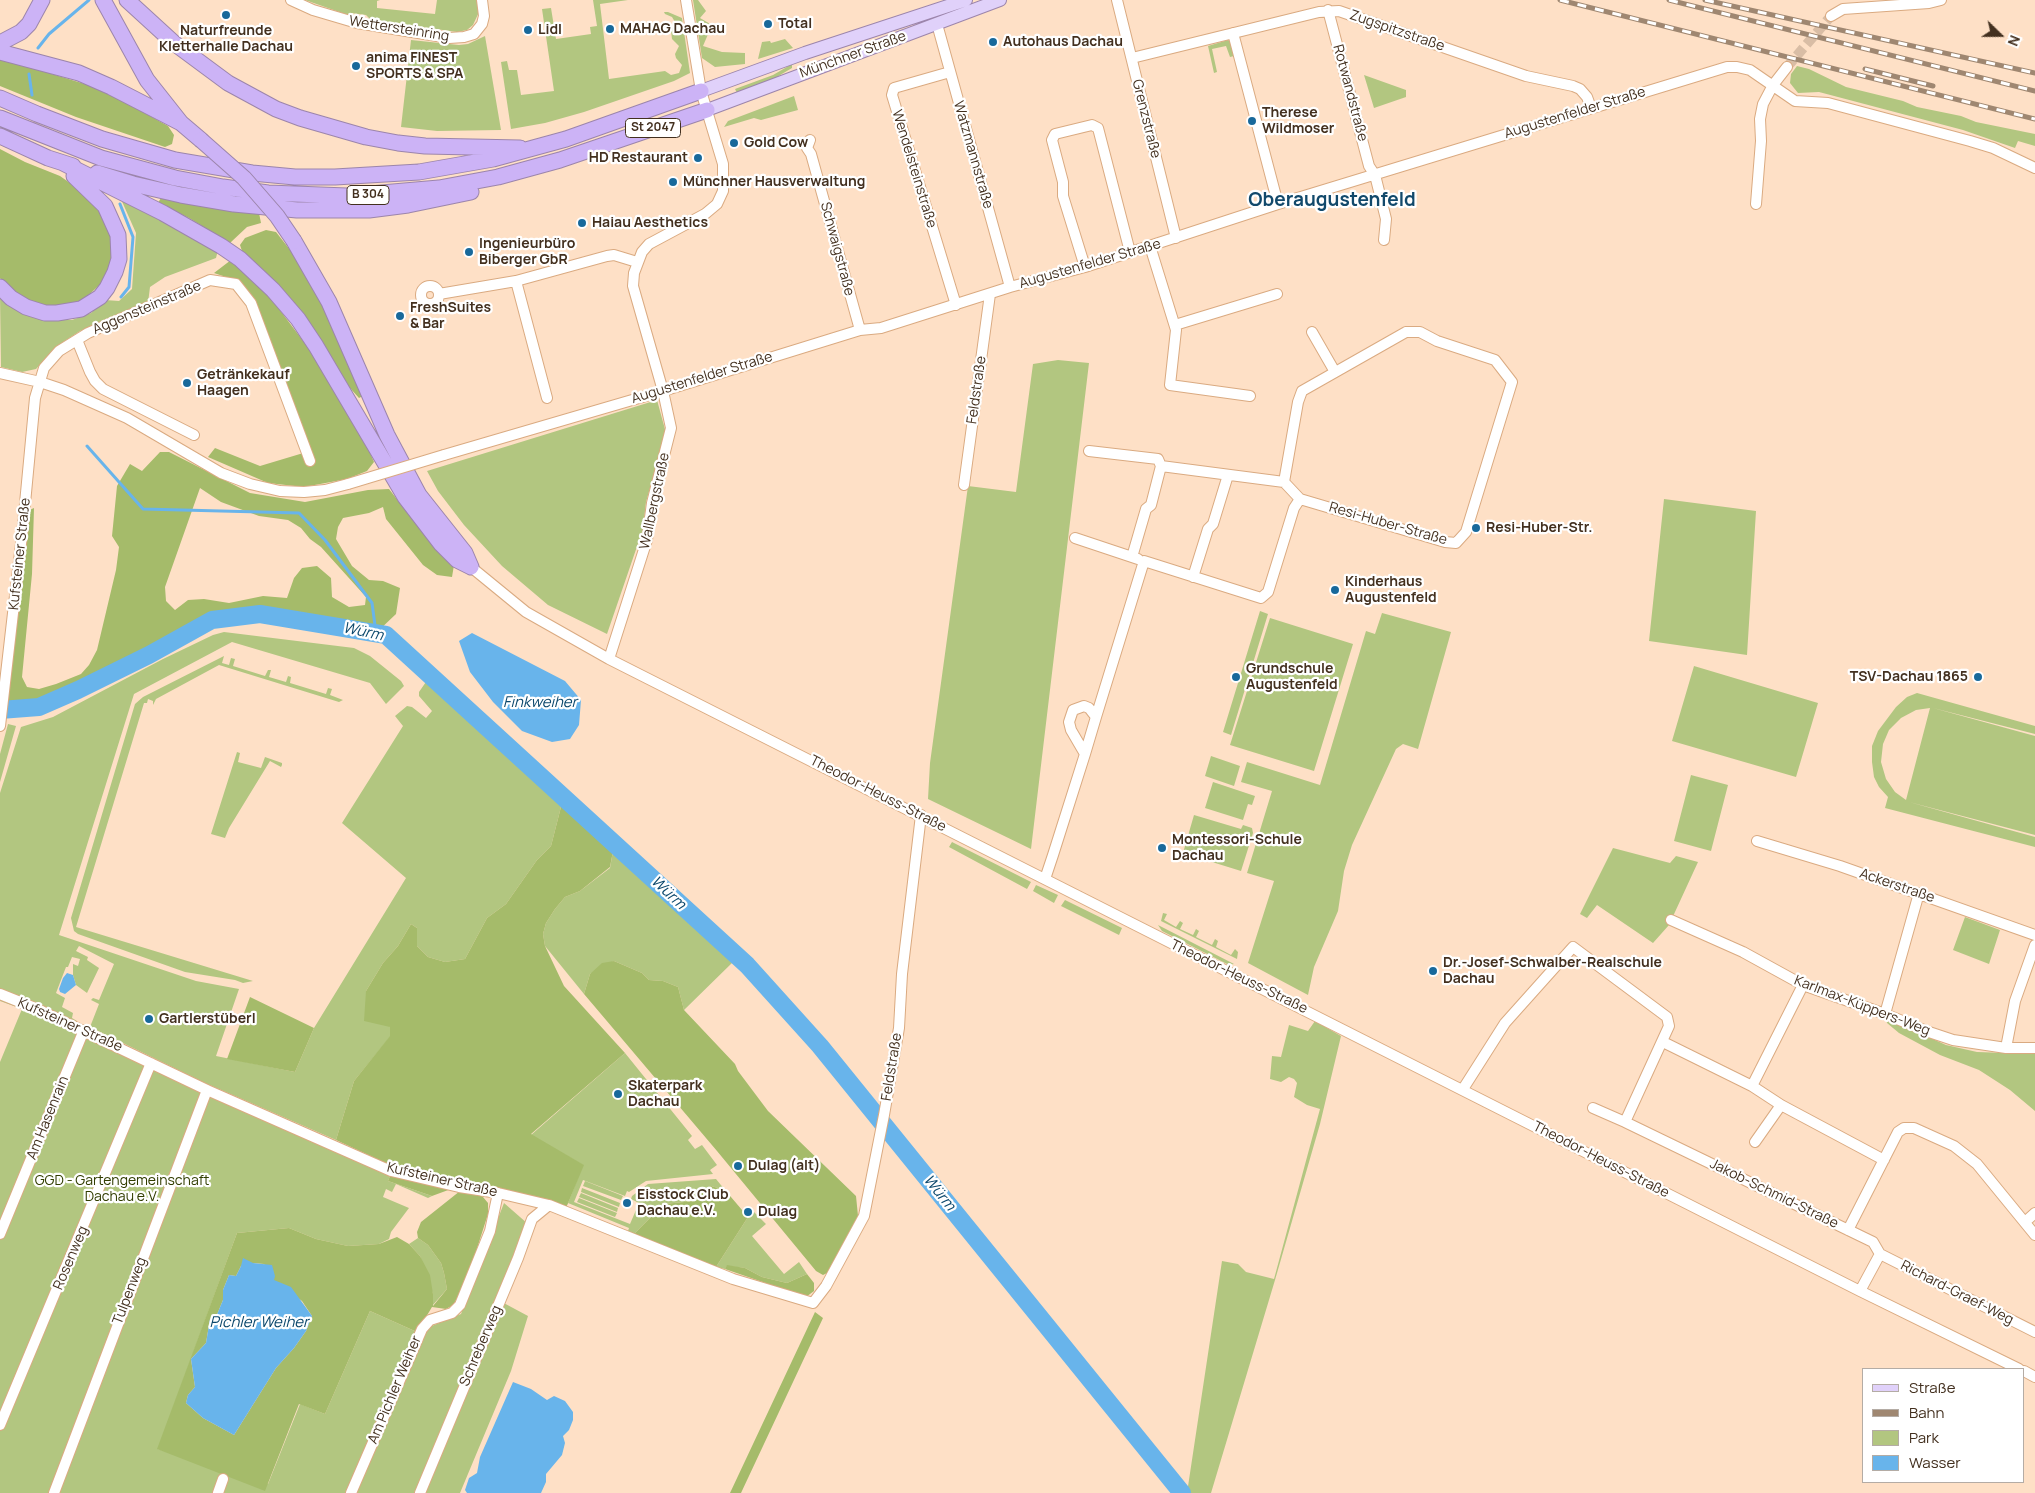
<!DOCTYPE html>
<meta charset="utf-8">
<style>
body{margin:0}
#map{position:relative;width:2035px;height:1493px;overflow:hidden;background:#fee0c6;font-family:Manrope,sans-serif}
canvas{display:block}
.legend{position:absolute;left:1862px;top:1368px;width:162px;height:115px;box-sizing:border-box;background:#fff;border:1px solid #b4aca5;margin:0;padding:6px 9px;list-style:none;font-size:15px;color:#43301f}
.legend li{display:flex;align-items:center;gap:10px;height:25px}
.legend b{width:25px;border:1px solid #b4aca5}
.north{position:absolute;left:1975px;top:10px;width:50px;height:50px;-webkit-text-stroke:4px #fff;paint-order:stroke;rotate:112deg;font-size:14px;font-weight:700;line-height:20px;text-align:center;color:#43301f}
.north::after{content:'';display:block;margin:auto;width:18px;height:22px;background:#43301f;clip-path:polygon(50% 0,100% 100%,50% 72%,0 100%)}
</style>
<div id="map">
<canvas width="2035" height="1493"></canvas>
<ul class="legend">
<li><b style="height:6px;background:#e0d1fa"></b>Straße</li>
<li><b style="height:6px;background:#9f8771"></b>Bahn</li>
<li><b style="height:14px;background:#b2c680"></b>Park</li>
<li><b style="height:14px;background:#68b4eb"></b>Wasser</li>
</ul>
<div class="north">N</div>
</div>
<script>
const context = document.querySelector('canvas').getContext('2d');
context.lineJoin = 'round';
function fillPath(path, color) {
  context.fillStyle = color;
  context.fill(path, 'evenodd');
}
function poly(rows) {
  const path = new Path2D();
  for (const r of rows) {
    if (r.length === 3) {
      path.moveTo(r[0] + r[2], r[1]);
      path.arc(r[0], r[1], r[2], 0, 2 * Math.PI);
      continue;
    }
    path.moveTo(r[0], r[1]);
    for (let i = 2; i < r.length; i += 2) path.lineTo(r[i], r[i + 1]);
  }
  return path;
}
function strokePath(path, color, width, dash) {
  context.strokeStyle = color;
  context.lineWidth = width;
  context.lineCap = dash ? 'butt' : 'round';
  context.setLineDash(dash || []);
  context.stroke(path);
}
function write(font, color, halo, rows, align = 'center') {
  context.font = font + ' Manrope,sans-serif';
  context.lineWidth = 4.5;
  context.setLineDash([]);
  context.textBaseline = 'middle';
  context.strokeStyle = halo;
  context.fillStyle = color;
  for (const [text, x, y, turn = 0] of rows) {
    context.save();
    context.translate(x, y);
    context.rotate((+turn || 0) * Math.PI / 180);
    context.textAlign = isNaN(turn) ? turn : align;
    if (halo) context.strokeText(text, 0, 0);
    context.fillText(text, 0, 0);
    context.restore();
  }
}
const green = poly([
 [305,0,380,0,377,1,377,8,435,14,437,0,478,0,479,12,473,25,467,30,457,32,371,20,366,15,351,13,348,15],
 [593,0,628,0,600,4,609,79,665,71,671,75,679,73,682,65,676,58,675,54,679,46,672,39,671,31,675,22,672,17,665,14,664,12,668,12,682,18,690,73,674,81,584,112,545,123,511,129,501,62,507,61,509,70,517,70,521,95,554,91,542,9,551,8,556,39,591,34,590,27,597,26],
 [693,0,698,0,706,11,700,18,712,25,703,46,722,52,745,53,745,64,715,67,702,58],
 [485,36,501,130,437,131,401,127,411,40,459,45,468,44],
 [785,39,793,48,758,59,762,42,770,41,771,43],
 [1228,40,1231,42,1234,56,1230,57,1226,46,1212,49,1217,72,1214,73,1208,46],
 [792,64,792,68,775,78,737,93,735,89,773,75],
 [1797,66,1809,69,1846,87,1903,101,1917,107,1961,116,1976,122,2035,134,2035,146,2018,141,2015,148,1963,130,1819,92,1798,93,1790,83,1791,74],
 [1364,75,1406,90,1406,97,1374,108],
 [794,96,798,110,761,120,754,118,724,127,728,121],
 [120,197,218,250,216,258,165,277,150,287,148,303,80,331,57,346,36,369,22,372,1,367,0,295,44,319,72,320,91,313,105,300,119,301,132,289,136,233],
 [1058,360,1089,363,1031,849,928,799,930,763,968,486,1016,492,1033,364],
 [657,400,666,433,646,502,643,529,607,634,548,605,502,566,464,525,438,491,427,471],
 [1664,499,1756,511,1747,655,1649,641],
 [1260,611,1268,614,1231,735,1223,732],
 [1382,613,1451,632,1418,749,1403,744,1396,749,1352,845,1344,871,1338,911,1314,967,1308,995,1248,963,1274,881,1247,873,1272,791,1241,782,1247,762,1320,785,1366,631,1375,634],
 [1270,618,1353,644,1314,771,1230,745],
 [224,632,354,648,370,656,401,681,404,686,386,704,370,683,232,642,134,694,59,935,196,981,239,989,216,1056,295,1072,314,1028,406,878,342,823,403,726,395,716,407,706,412,707,426,718,432,711,419,696,419,692,428,679,562,803,551,846,537,860,506,904,487,918,465,959,445,962,428,957,417,946,417,928,411,924,398,946,383,963,366,991,390,1027,390,1037,354,1081,336,1140,205,1083,90,1027,99,1004,91,1000,93,998,99,1000,114,964,79,946,76,951,88,957,87,960,99,968,87,993,76,985,73,975,73,964,78,966,80,959,72,957,68,967,66,967,56,993,65,998,62,1007,73,1013,72,1018,77,1021,75,1022,0,991,0,793,21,727,53,717,163,659,213,635],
 [224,656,222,663,229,665,231,658,235,659,233,666,265,676,268,670,271,670,269,677,286,682,288,676,291,677,290,683,326,694,328,688,332,689,330,695,343,700,339,702,219,665,156,699,153,705,153,701,148,699,147,703,144,703,76,927,253,981,243,983,235,980,185,972,78,934,74,931,71,918,135,704,143,697],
 [1694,666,1818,703,1796,777,1672,741],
 [1917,693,2035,726,2035,734,1933,708,2035,736,2035,835,1909,802,2035,837,2035,847,1885,808,1888,797,1879,787,1874,777,1872,762,1872,746,1878,731,1896,707,1907,697],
 [1930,708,1906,800,1895,792,1886,779,1881,762,1883,744,1889,730,1901,718,1916,710],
 [8,724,16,726,0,782,0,754],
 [237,752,240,753,238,762,261,768,265,757,282,763,282,765,281,767,270,761,229,828,225,838,211,834],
 [1211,756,1240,766,1234,786,1205,776],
 [1691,775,1728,785,1711,851,1674,841],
 [1213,782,1255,796,1252,805,1248,804,1243,820,1205,808],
 [1194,815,1241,829,1243,825,1252,828,1253,833,1241,871,1183,853],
 [952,842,1031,882,1027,889,949,847],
 [1613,848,1670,863,1676,856,1698,862,1669,925,1653,943,1597,905,1587,918,1580,914],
 [613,851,733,962,684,1010,678,987,663,981,649,980,642,973,614,961,590,974,584,994,545,946,543,934,546,923,555,909,565,897,580,891,610,868],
 [1036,885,1058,895,1054,903,1033,891],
 [1065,900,1122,928,1119,935,1061,906],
 [1163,913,1167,914,1164,920,1176,927,1180,921,1183,923,1180,929,1193,935,1196,929,1199,931,1196,937,1212,945,1215,939,1218,941,1216,947,1231,955,1235,949,1238,952,1237,959,1161,921],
 [1965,917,2000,930,1989,964,1953,950],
 [1158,925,1234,964,1229,965,1162,931],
 [0,999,49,1018,50,1021,390,1176,388,1181,432,1196,428,1198,396,1184,392,1192,386,1189,383,1197,409,1208,391,1232,389,1239,379,1244,348,1246,316,1239,289,1228,237,1233,158,1449,268,1484,300,1404,325,1414,370,1311,417,1332,461,1314,504,1203,528,1224,500,1301,528,1316,511,1371,460,1493,0,1493,0,1062,22,1009,0,1001],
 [1886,1018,1946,1045,1977,1052,2035,1054,2035,1111,2010,1090,1979,1070,1940,1055,1899,1033,1887,1023],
 [1315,1021,1341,1036,1320,1124,1275,1280,1211,1493,1187,1493,1222,1261,1238,1264,1246,1272,1274,1279,1320,1109,1307,1105,1294,1097,1297,1083,1294,1079,1289,1077,1281,1082,1270,1079,1272,1056,1281,1057,1289,1025,1308,1031],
 [625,1053,692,1136,688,1140,695,1149,702,1145,717,1165,710,1170,713,1174,646,1181,629,1192,627,1191,625,1196,583,1180,574,1202,630,1224,639,1203,631,1199,632,1196,648,1184,716,1179,725,1190,711,1186,702,1192,694,1201,664,1204,634,1234,628,1231,629,1228,568,1203,583,1165,531,1135],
 [585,1181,623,1196,621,1200,583,1186],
 [582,1188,620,1203,619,1207,581,1192],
 [581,1193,618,1208,617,1212,579,1197],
 [579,1198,617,1213,615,1217,577,1202],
 [754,1212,766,1224,752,1236,784,1274,799,1262,807,1274,787,1283,762,1277,745,1268,727,1266,725,1269,716,1267,748,1217],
 [418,1238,428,1245,441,1263,444,1273,447,1289,432,1306,433,1294,420,1256,409,1244]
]);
const forest = poly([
 [0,58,88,85,123,101,168,126,174,135,172,144,165,147,76,117,0,86],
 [0,149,25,162,60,176,94,200,109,231,114,259,105,280,82,301,51,308,33,305,6,287,0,278],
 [162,196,259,213,261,223,247,227,230,243,189,218,158,203],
 [266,230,276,232,294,255,322,299,363,396,359,398,350,388,314,330,243,254,240,245,245,238],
 [231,260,273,301,325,370,365,441,374,462,367,471,347,479,304,487,268,483,208,457,215,448,260,466,310,451,257,308,241,282,214,273],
 [160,452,169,452,250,493,305,502,368,490,389,489,420,529,454,565,452,577,437,575,423,565,386,519,383,507,369,513,343,518,338,527,336,539,352,566,369,580,383,581,400,588,396,614,376,633,260,614,212,620,149,655,78,690,39,707,18,709,4,696,25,512,34,508,32,574,22,677,27,687,39,689,56,684,81,674,89,665,97,650,116,570,119,547,112,536,117,486,130,464,142,471],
 [200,488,221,502,259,516,288,520,301,528,310,539,321,547,366,597,365,605,349,607,332,597,331,578,317,566,302,568,294,578,287,598,263,596,229,603,204,599,188,600,175,610,166,601,165,587],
 [562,803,613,851,610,867,580,891,565,897,555,909,546,923,543,934,545,946,564,986,625,1053,531,1134,584,1165,566,1208,392,1166,336,1140,354,1081,390,1036,390,1027,364,1021,366,991,383,963,398,946,411,924,417,928,417,946,428,957,445,962,465,959,487,918,506,904,537,860,551,846],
 [614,961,642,973,649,980,663,981,678,987,684,1010,735,1064,738,1071,768,1111,856,1196,858,1216,827,1273,823,1275,816,1271,717,1151,584,994,590,974,602,963],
 [250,997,314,1028,295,1072,227,1059],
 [390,1176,451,1189,432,1196,388,1181],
 [711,1186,725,1190,748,1217,716,1267,634,1234,664,1204,694,1201,702,1192],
 [460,1191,476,1193,483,1197,488,1203,488,1214,473,1261,462,1290,453,1305,446,1309,432,1307,417,1332,370,1311,325,1414,299,1404,265,1491,157,1449,237,1233,289,1228,316,1239,348,1246,379,1244,397,1237,409,1244,420,1256,430,1275,433,1294,433,1306,447,1289,444,1273,441,1263,428,1245,418,1238,417,1232,421,1222],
 [253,1263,264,1264,273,1280,302,1301,312,1316,306,1331,294,1348,276,1368,234,1435,203,1418,186,1403,188,1395,195,1387,191,1359,206,1343,210,1319,216,1317,223,1300,223,1290,229,1275,236,1276,241,1266],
 [727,1265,745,1268,762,1277,787,1283,807,1274,814,1283,814,1291,806,1297,725,1269],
 [815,1312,823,1318,741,1493,730,1493]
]);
const water = poly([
 [472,633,565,681,581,700,579,725,570,739,552,742,522,731,493,702,470,672,459,641],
 [67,973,73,975,76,985,65,994,60,992,59,989,63,978],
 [243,1258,253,1263,272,1265,275,1276,274,1280,291,1287,312,1316,306,1331,294,1348,276,1368,234,1435,203,1418,186,1403,188,1395,195,1387,191,1359,206,1343,210,1319,216,1317,223,1300,223,1290,229,1275,236,1276,241,1266],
 [513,1382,531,1389,547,1400,554,1396,565,1401,573,1412,573,1420,569,1430,563,1436,565,1443,562,1455,546,1474,546,1482,541,1493,467,1493,465,1490,469,1478,477,1473,480,1457]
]);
const stream = poly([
 [38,48,49,34,89,0],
 [29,74,32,95],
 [120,204,133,237,129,287,121,297],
 [87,446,143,509,299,513,325,540,372,603,376,633]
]);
const river = poly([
 [0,710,39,707,78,690,149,655,212,620,260,614,386,635,747,965,820,1046,1182,1493]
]);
const minorTunnel = poly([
 [1787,67,1831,16]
]);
const minor = poly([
 [291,0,313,10,357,23,449,38,464,37,474,34,482,24,484,16,482,0],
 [1117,0,1176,238],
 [1328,10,1369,166,1375,175,1386,219,1384,240],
 [1831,16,1843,9,1929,3,1941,0],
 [937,24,1010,287],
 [1233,33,1278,204],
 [1132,58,1319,12,1339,11,1526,76,1573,86,1580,89,1587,97,1591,108],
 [950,72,894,88,892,95,956,305],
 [810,140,807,148,811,154,860,330],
 [1756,204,1761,141,1760,119,1763,104,1773,85,1787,67],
 [1150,246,1176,330,1170,385,1250,396],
 [1085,267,1063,196,1063,182,1052,140,1055,134,1092,125,1098,128,1130,252],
 [516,281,547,398],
 [430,295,9],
 [439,294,516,281,607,256,614,255,637,262],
 [1175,325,1277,294],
 [1312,332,1335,372],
 [1406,332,1420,332,1437,341,1495,360,1512,382,1466,532,1456,543,1445,542,1300,499,1284,482,1298,402,1302,391,1406,332],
 [77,340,90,372,95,381,103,389,194,435],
 [0,373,40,382,64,390,127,418,221,473,250,484,280,491,304,492,325,490,348,484],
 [1089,451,1158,459,1161,466,1284,482],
 [444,455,663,391,860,330,881,328,1010,287,1085,267,1278,204,1727,67,1737,67,1750,70,1795,101,1828,103,1970,141,1993,148,2035,168],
 [964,485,990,294],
 [1075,538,1138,559],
 [1132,557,1146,509,1151,505,1161,466],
 [471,567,526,612,609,659,1860,1291,2019,1369],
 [1193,577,1208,529,1213,524,1228,475],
 [609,659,647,540,652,503,671,428,663,391,633,286,634,273,642,252,649,244,705,214,717,204,723,191,723,164,701,91,686,0],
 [1096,717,1144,561,1261,598,1268,592,1294,508,1300,499],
 [0,726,22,535,35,398,44,368,59,351,88,333,210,280,236,284,251,303,310,461],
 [1757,841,1840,866,2035,935],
 [1045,879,1053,855,1085,754,1096,717,1089,708,1084,706,1073,710,1069,722,1071,730,1085,754],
 [1671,920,1743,952,1803,985,1885,1014,1929,1032,1953,1040,2006,1048,2035,1048],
 [0,994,35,1008,207,1090,391,1171,459,1187,498,1193,549,1205,733,1279,813,1303,826,1286,864,1216,884,1115,899,1028,902,974,921,815],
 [1885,1014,1919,893],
 [1663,1042,1752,1086,1781,1105,1884,1160],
 [2006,1048,2015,1001,2035,945],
 [1752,1086,1803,985],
 [1463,1089,1505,1023,1573,947,1667,1017,1669,1026,1625,1122,1873,1242,1880,1254,1860,1291],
 [1593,1108,1625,1122],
 [1755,1142,1781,1105],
 [2025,1222,2035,1213],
 [1848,1230,1898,1132,1904,1128,1914,1128,1954,1146,1977,1164,2035,1235],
 [0,1234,84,1030],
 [1880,1254,2035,1332],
 [2024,1371,2035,1377],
 [0,1425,151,1063],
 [54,1493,207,1090],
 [218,1493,223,1479],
 [351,1493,422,1329,430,1320,452,1313,460,1305,490,1231,498,1193],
 [420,1493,518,1258,532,1219,549,1205]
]);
const major = poly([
 [701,91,805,53,966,0],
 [707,110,1000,0]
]);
const highway = poly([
 [103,0,147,80,181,123,201,140],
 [127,0,174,43,228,83,276,109,300,118,366,137,398,143,425,146,520,148],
 [0,43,21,32,29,24,42,0],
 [0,52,79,73,111,87,181,123],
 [0,98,37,114,102,139,175,160,252,173,295,177,335,177,419,172,493,159,566,139,701,91],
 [0,118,101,158,175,178,223,187,268,193,347,196,439,188,498,177,560,160,707,110],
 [0,136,48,158,73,166],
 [63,163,163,213,221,246,240,259,273,290,298,319,316,346,405,497,441,544,457,560,471,567],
 [97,173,133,184,181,195,234,204,297,210,369,210,408,205,471,192],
 [294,241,329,302,387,435,419,495,465,553,471,567],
 [0,287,11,298,26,307,45,313,57,313,81,309,100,297,107,288,115,272,119,259,118,235,105,206,74,176]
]);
const rail = poly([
 [1560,0,2035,119],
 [1669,0,2035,91],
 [1705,0,2035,73],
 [1865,69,1933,86]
]);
const minorBridge = poly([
 [348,484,444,455]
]);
const highwayBridge = poly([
 [201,140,244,178,277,216,294,241]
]);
const markers = [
 [226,15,5,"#18699b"],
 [768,24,5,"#18699b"],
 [610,29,5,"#18699b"],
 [528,30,5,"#18699b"],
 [993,42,5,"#18699b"],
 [356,66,5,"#18699b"],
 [1252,121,5,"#18699b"],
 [734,143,5,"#18699b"],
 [698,158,5,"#18699b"],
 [673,182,5,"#18699b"],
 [582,223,5,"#18699b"],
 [469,252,5,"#18699b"],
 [400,316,5,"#18699b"],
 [187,383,5,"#18699b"],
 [1476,528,5,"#18699b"],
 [1335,590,5,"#18699b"],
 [1236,677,5,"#18699b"],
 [1978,677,5,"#18699b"],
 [1162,848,5,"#18699b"],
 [1433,971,5,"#18699b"],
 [149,1019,5,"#18699b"],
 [618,1094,5,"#18699b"],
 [738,1166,5,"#18699b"],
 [627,1203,5,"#18699b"],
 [748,1212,5,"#18699b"]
];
const shields = [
 [653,128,55],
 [368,195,42]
];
const shieldNames = [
 ["St 2047",653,128],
 ["B 304",368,195]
];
const poiNames = [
 ["Total",778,24],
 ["MAHAG Dachau",620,29],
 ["Lidl",538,30],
 ["Naturfreunde",226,31,"center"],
 ["Kletterhalle Dachau",226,47,"center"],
 ["Autohaus Dachau",1003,42],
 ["anima FINEST",366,58],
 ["SPORTS & SPA",366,74],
 ["Therese",1262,113],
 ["Wildmoser",1262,129],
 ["Gold Cow",744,143],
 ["HD Restaurant",688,158,"right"],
 ["Münchner Hausverwaltung",683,182],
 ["Haiau Aesthetics",592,223],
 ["Ingenieurbüro",479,244],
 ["Biberger GbR",479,260],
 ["FreshSuites",410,308],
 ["& Bar",410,324],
 ["Getränkekauf",197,375],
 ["Haagen",197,391],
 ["Resi-Huber-Str.",1486,528],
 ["Kinderhaus",1345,582],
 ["Augustenfeld",1345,598],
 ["Grundschule",1246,669],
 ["Augustenfeld",1246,685],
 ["TSV-Dachau 1865",1968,677,"right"],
 ["Montessori-Schule",1172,840],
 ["Dachau",1172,856],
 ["Dr.-Josef-Schwalber-Realschule",1443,963],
 ["Dachau",1443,979],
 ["Gartlerstüberl",159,1019],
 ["Skaterpark",628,1086],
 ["Dachau",628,1102],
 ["Dulag (alt)",748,1166],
 ["Eisstock Club",637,1195],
 ["Dachau e.V.",637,1211],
 ["Dulag",758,1212]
];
const streetNames = [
 ["Wettersteinring",399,29,9],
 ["Zugspitzstraße",1397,31,19],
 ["Münchner Straße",853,55,-20],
 ["Rotwandstraße",1350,93,75],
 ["Augustenfelder Straße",1575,113,-17],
 ["Grenzstraße",1146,119,76],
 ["Watzmannstraße",973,155,74],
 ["Wendelsteinstraße",914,169,73],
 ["Schwaigstraße",837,249,75],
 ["Augustenfelder Straße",1090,264,-16],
 ["Aggensteinstraße",147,308,-23],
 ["Augustenfelder Straße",702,378,-17],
 ["Feldstraße",977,390,-82],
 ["Wallbergstraße",655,501,-78],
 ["Resi-Huber-Straße",1388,524,16],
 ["Kufsteiner Straße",20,554,-84],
 ["Theodor-Heuss-Straße",878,794,27],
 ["Ackerstraße",1897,886,19],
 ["Theodor-Heuss-Straße",1239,977,26],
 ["Karlmax-Küppers-Weg",1862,1006,21],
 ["Kufsteiner Straße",70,1025,24],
 ["Feldstraße",892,1067,-81],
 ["Am Hasenrain",48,1118,-68],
 ["Theodor-Heuss-Straße",1601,1160,27],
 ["Kufsteiner Straße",442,1180,13],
 ["Jakob-Schmid-Straße",1774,1194,26],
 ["Rosenweg",71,1258,-67],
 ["Tulpenweg",130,1291,-69],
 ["Richard-Graef-Weg",1957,1293,27],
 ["Schreberweg",481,1346,-67],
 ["Am Pichler Weiher",395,1390,-67]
];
const parkNames = [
 ["GGD - Gartengemeinschaft",122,1181],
 ["Dachau e.V.",122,1197]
];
const waterNames = [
 ["Würm",363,632,12],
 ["Finkweiher",540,703],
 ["Würm",668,893,43],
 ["Würm",939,1193,51],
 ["Pichler Weiher",259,1323]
];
const districtNames = [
 ["Oberaugustenfeld",1332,201]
];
fillPath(green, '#b2c680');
fillPath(forest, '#a5bb6a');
fillPath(water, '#68b4eb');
strokePath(stream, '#68b4eb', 3);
strokePath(river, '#68b4eb', 18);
strokePath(minorTunnel, '#d9bda5', 10, [10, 5]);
strokePath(minor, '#daaa81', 12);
strokePath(major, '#9c85ab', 14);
strokePath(highway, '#9c85ab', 17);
strokePath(minor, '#fff', 10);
strokePath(major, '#e0d1fa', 12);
strokePath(highway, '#ccb3f6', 15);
strokePath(rail, '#9f8771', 5);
strokePath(rail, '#fff', 3, [9]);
strokePath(minorBridge, '#daaa81', 12, []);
strokePath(highwayBridge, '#9c85ab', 17, []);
strokePath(minorBridge, '#fff', 10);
strokePath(highwayBridge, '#ccb3f6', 15);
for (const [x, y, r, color] of markers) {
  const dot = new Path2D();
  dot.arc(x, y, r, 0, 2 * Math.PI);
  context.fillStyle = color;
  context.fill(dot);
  strokePath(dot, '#fff', 2);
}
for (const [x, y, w] of shields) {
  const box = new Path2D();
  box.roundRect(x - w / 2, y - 9.5, w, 19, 4);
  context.fillStyle = '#fff';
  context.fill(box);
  strokePath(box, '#43301f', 1);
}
write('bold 12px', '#43301f', null, shieldNames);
write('bold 14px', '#43301f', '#fff', poiNames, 'left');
write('14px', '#43301f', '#fff', streetNames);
write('14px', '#313d00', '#fff', parkNames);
write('italic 15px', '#0c486c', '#fff', waterNames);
write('bold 19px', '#12496b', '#fff', districtNames);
</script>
